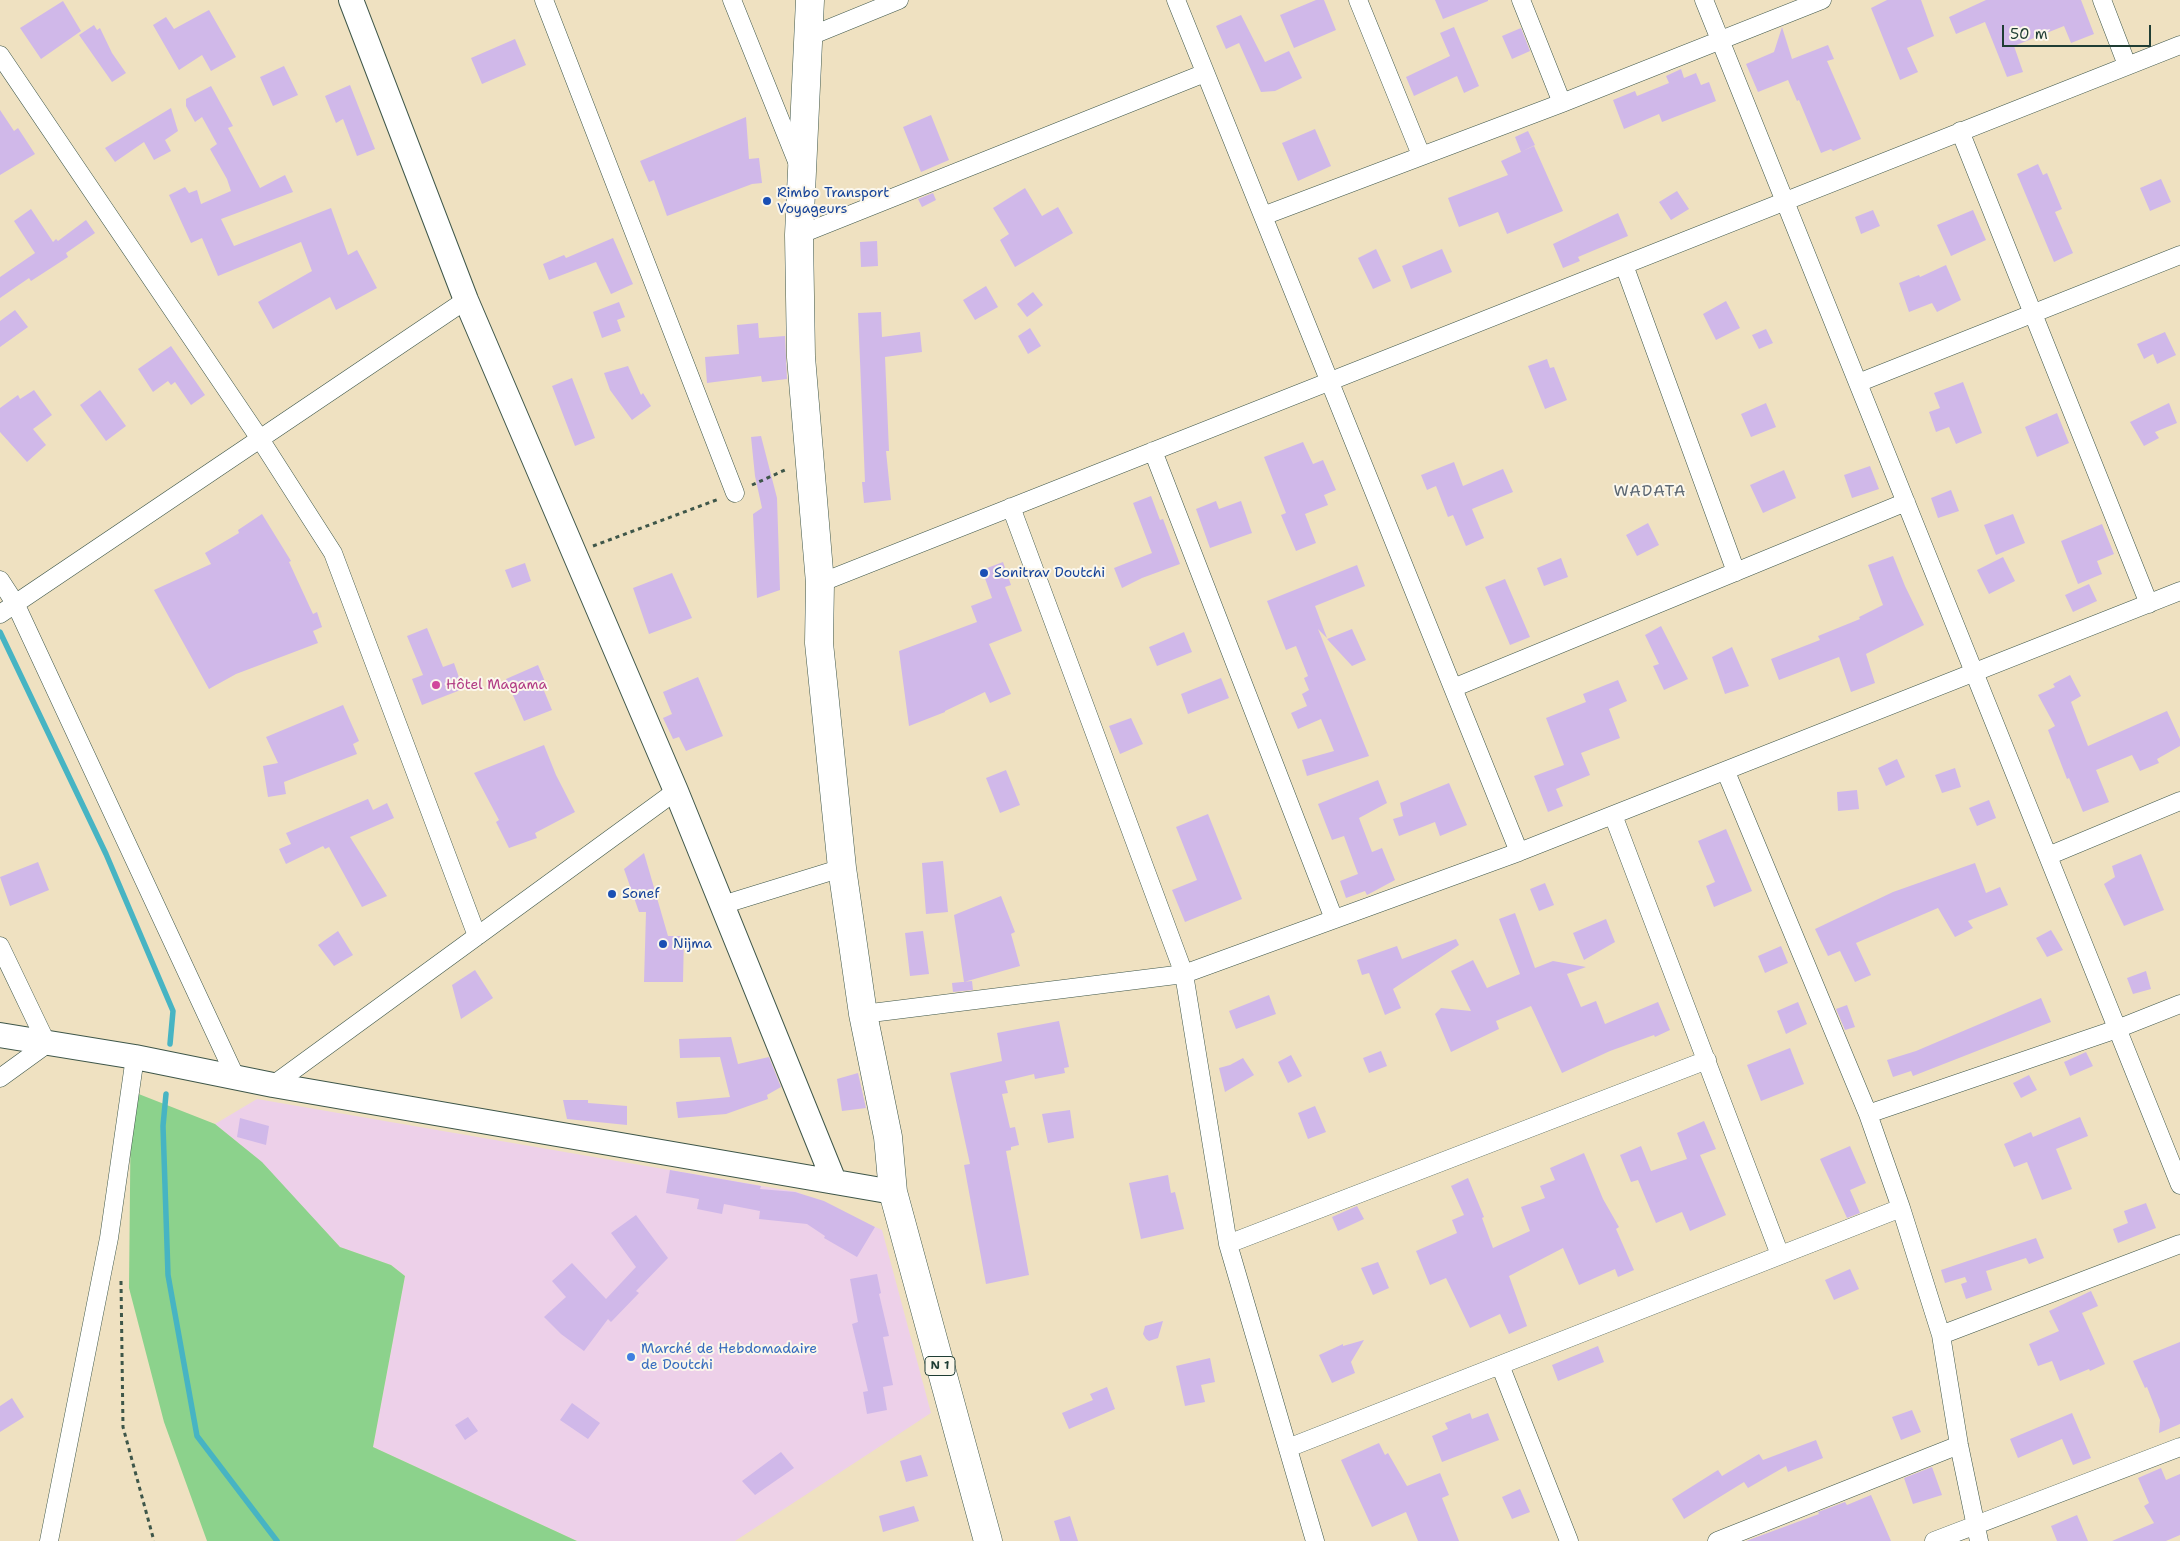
<!DOCTYPE html>
<meta charset="utf-8">
<style>
body{margin:0}
#map{position:relative;width:2180px;height:1541px;overflow:hidden;background:#efe1c1;font-family:"Shantell Sans",sans-serif}
canvas{display:block}
.scale{position:absolute;left:2002px;top:25px;width:149px;height:22px;box-sizing:border-box;border:2px solid #1f3d34;border-top:0;padding-left:6px;font-size:15px;line-height:18px;white-space:nowrap;color:#1f3d34;-webkit-text-stroke:4px #fbf7ec;paint-order:stroke}
</style>
<div id="map">
<canvas width="2180" height="1541"></canvas>
<div class="scale">50 m</div>
</div>
<script>
const context = document.querySelector('canvas').getContext('2d');
context.lineJoin = 'round';
function fillPath(path, color) {
  context.fillStyle = color;
  context.fill(path, 'evenodd');
}
function poly(rows) {
  const path = new Path2D();
  for (const r of rows) {
    path.moveTo(r[0], r[1]);
    for (let i = 2; i < r.length; i += 2) path.lineTo(r[i], r[i + 1]);
  }
  return path;
}
function strokePath(path, color, width, dash) {
  context.strokeStyle = color;
  context.lineWidth = width;
  context.lineCap = dash ? 'butt' : 'round';
  context.setLineDash(dash || []);
  context.stroke(path);
}
function write(font, color, halo, rows, align = 'center') {
  context.font = font + ' "Shantell Sans",sans-serif';
  context.lineWidth = 4;
  context.setLineDash([]);
  context.textBaseline = 'middle';
  context.strokeStyle = halo;
  context.fillStyle = color;
  for (const [text, x, y, turn = 0] of rows) {
    context.save();
    context.translate(x, y);
    context.rotate((+turn || 0) * Math.PI / 180);
    context.textAlign = isNaN(turn) ? turn : align;
    if (halo) context.strokeText(text, 0, 0);
    context.fillText(text, 0, 0);
    context.restore();
  }
}
const built = poly([
 [257,1099,797,1192,882,1230,931,1413,735,1541,577,1541,373,1447,405,1276,391,1265,340,1247,259,1160,215,1124]
]);
const green = poly([
 [131,1091,215,1124,262,1162,340,1247,391,1265,405,1276,373,1447,577,1541,207,1541,164,1422,129,1288]
]);
const stream = poly([
 [0,632,106,854,173,1011,170,1044],
 [166,1094,163,1126,168,1275,197,1436,277,1541]
]);
const building = poly([
 [1316,0,1324,0,1336,30,1294,48,1280,15],
 [1435,0,1488,0,1488,1,1443,19],
 [1887,0,1921,0,1934,36,1907,48,1918,72,1900,80,1871,8],
 [1986,0,2081,0,2094,34,2071,43,2064,26,2014,46,2023,72,2007,77,1985,22,1956,34,1949,17],
 [63,1,81,31,41,59,20,28],
 [209,10,236,57,211,71,202,55,179,70,153,25,166,17,174,29],
 [1241,15,1265,62,1289,51,1302,78,1275,91,1261,92,1239,43,1226,49,1216,26],
 [94,25,97,30,100,28,112,53,126,73,112,82,79,35],
 [1454,27,1479,86,1464,93,1457,76,1414,96,1406,77,1450,56,1440,33],
 [1782,27,1792,59,1828,45,1834,59,1827,61,1861,139,1833,151,1831,149,1821,153,1799,100,1797,101,1788,80,1758,92,1746,64,1774,52],
 [1521,28,1530,51,1512,59,1502,36],
 [515,39,526,65,482,84,471,58],
 [284,66,298,95,273,106,260,77],
 [1681,69,1684,78,1696,73,1701,85,1709,82,1716,101,1662,122,1659,114,1624,129,1613,100,1635,91,1637,96,1669,83,1666,76],
 [350,85,375,149,357,156,343,119,336,123,325,96],
 [211,86,233,126,228,128,260,188,285,175,293,192,221,219,234,246,331,208,348,255,357,250,377,288,336,310,330,297,273,329,258,302,312,271,301,242,218,276,202,238,191,243,169,195,185,187,189,193,197,190,201,204,231,191,227,179,210,149,217,144,202,117,195,122,186,106,186,99],
 [171,108,178,131,165,140,171,151,154,160,144,142,115,162,105,148],
 [0,110,14,131,18,128,35,154,0,175],
 [931,115,949,160,921,172,903,127],
 [746,117,749,159,759,158,762,183,752,184,667,216,654,180,649,182,640,161],
 [1315,129,1331,166,1298,181,1282,143],
 [1528,131,1535,145,1521,152,1515,137],
 [1534,146,1563,211,1507,234,1498,212,1459,227,1448,198,1508,175,1501,161],
 [2038,164,2043,175,2047,173,2062,209,2055,212,2073,253,2054,262,2017,174],
 [2161,179,2171,202,2150,211,2140,188],
 [1025,188,1042,216,1058,207,1073,233,1015,267,1000,240,1009,234,993,208],
 [1677,191,1689,209,1671,220,1659,202],
 [933,193,936,200,922,207,918,199],
 [31,209,53,242,56,239,58,241,86,220,95,233,66,253,68,257,31,281,29,278,0,298,0,277,35,253,14,221],
 [1873,210,1880,226,1861,234,1855,217],
 [1973,210,1986,240,1951,256,1937,225],
 [1618,213,1628,236,1578,257,1580,261,1563,268,1553,244],
 [613,238,633,284,611,294,596,262,549,280,543,264,564,255,566,258],
 [877,241,878,266,861,267,860,242],
 [1376,249,1391,281,1373,289,1358,258],
 [1442,249,1452,272,1411,289,1402,266],
 [1946,265,1961,300,1937,312,1932,303,1909,312,1899,283,1919,275,1920,277],
 [986,286,998,307,975,320,963,300],
 [1033,292,1043,305,1027,317,1017,304],
 [1726,301,1740,328,1716,340,1703,314],
 [619,302,625,317,617,320,621,331,602,338,593,312],
 [15,310,28,327,0,347,0,321],
 [881,312,882,337,920,332,922,352,885,357,889,451,886,451,891,500,864,503,862,482,865,482,858,313],
 [758,323,759,338,785,336,787,379,762,382,761,376,707,383,705,357,739,354,737,325],
 [1030,328,1041,346,1028,354,1018,336],
 [1766,329,1773,343,1759,349,1752,335],
 [2165,332,2176,355,2157,364,2153,354,2144,359,2137,344],
 [171,346,205,395,191,405,175,382,171,385,168,381,153,392,138,369],
 [1547,359,1550,368,1554,367,1567,400,1545,409,1528,366],
 [628,366,641,395,643,393,651,406,632,420,610,390,604,373],
 [572,378,595,438,575,446,552,386],
 [1963,382,1982,433,1956,444,1949,427,1936,432,1929,412,1940,408,1934,393],
 [34,390,52,415,33,429,46,445,27,462,0,432,0,408,18,395,20,399],
 [100,390,126,426,106,441,80,405],
 [1766,403,1776,427,1751,437,1741,414],
 [2169,403,2177,423,2155,432,2159,438,2144,446,2130,422],
 [2057,413,2069,443,2037,457,2025,427],
 [761,436,777,498,780,590,757,598,753,514,762,508,755,476,751,437],
 [1303,442,1313,464,1323,460,1336,490,1324,495,1328,505,1305,514,1316,543,1296,551,1281,515,1286,513,1264,457],
 [1454,462,1463,486,1503,469,1513,492,1472,509,1484,538,1466,546,1453,515,1448,517,1436,486,1427,490,1421,475],
 [1870,466,1879,489,1852,498,1844,475],
 [1784,470,1796,498,1763,513,1750,485],
 [1951,490,1959,511,1938,518,1931,498],
 [1151,496,1160,520,1163,519,1180,564,1142,578,1122,588,1114,568,1152,553,1133,503],
 [1216,501,1219,509,1241,501,1252,533,1210,548,1196,509],
 [262,514,291,561,289,562,313,614,317,612,322,627,313,631,318,643,236,674,209,689,154,590,211,564,205,553,239,533,238,530],
 [2013,514,2025,543,1996,555,1984,525],
 [1648,523,1659,545,1637,556,1626,535],
 [2102,524,2114,554,2097,561,2102,574,2078,584,2061,541],
 [1893,556,1905,586,1924,625,1866,654,1875,683,1851,692,1839,657,1779,680,1771,659,1820,640,1818,636,1860,619,1859,617,1883,605,1868,565],
 [2003,557,2015,581,1989,594,1977,570],
 [1561,558,1568,577,1544,586,1537,568],
 [1003,562,1011,585,1005,587,1022,631,989,644,1011,694,990,703,985,692,945,711,945,712,909,726,899,651,977,622,971,606,992,598,982,570],
 [525,563,531,581,512,588,505,570],
 [1357,565,1365,586,1315,606,1327,638,1318,629,1369,756,1307,776,1302,760,1334,751,1321,719,1298,729,1291,713,1307,706,1302,694,1309,690,1304,678,1308,676,1296,646,1286,650,1267,601],
 [672,573,692,618,649,634,633,588],
 [1505,579,1530,637,1510,645,1485,587],
 [2089,584,2097,601,2073,612,2065,595],
 [1661,626,1688,679,1664,690,1653,666,1659,664,1645,635],
 [427,628,443,667,454,663,463,689,422,705,412,679,423,675,407,636],
 [1352,629,1366,660,1352,666,1327,639],
 [1184,632,1192,652,1157,666,1149,647],
 [1732,647,1749,686,1725,694,1712,657],
 [538,665,546,684,542,686,552,710,524,721,506,679],
 [2070,675,2081,696,2071,702,2088,746,2167,711,2180,739,2180,746,2157,759,2159,763,2140,771,2132,755,2096,770,2109,802,2083,812,2069,778,2067,779,2048,730,2055,726,2038,695,2055,687,2053,684],
 [698,677,723,736,686,751,679,737,673,739,663,718,672,714,663,692],
 [1221,678,1229,698,1188,714,1181,694],
 [1618,680,1627,701,1609,709,1620,738,1581,753,1590,775,1556,789,1563,806,1548,812,1534,776,1564,765,1546,718,1586,702,1583,694],
 [343,705,359,741,353,744,357,754,284,782,286,794,268,797,263,766,278,763,266,737],
 [1131,718,1143,744,1120,754,1109,726],
 [544,745,556,775,575,812,535,833,537,838,509,848,496,822,499,820,474,773],
 [1897,759,1905,777,1886,786,1878,768],
 [1955,768,1961,787,1942,793,1935,775],
 [1006,770,1020,805,1000,813,986,778],
 [1378,780,1387,803,1359,818,1372,852,1382,848,1395,880,1367,895,1365,891,1346,898,1340,881,1358,874,1344,836,1332,840,1318,804],
 [1449,783,1467,825,1440,836,1435,822,1399,836,1393,819,1403,816,1400,803],
 [1857,790,1859,809,1838,811,1837,792],
 [368,799,373,810,387,803,394,818,350,837,387,896,362,907,329,847,325,849,323,846,286,864,279,849,291,844,286,833],
 [1989,800,1996,818,1977,826,1969,808],
 [1208,814,1242,899,1185,922,1172,890,1197,880,1176,827],
 [1726,829,1752,891,1714,907,1706,886,1715,882,1698,841],
 [644,853,668,936,684,936,683,982,644,982,646,912,639,912,624,869],
 [2141,854,2164,910,2124,926,2104,884,2115,877,2112,866],
 [943,861,948,912,926,914,922,863],
 [38,862,49,890,10,906,0,877],
 [1975,863,1986,893,2000,887,2008,905,1968,921,1973,928,1955,937,1938,908,1856,943,1871,975,1855,982,1840,951,1828,956,1815,929,1893,892],
 [1545,883,1554,905,1539,911,1530,889],
 [1001,896,1015,932,1011,934,1020,966,964,982,954,915],
 [1515,913,1535,968,1553,961,1586,967,1567,974,1581,1007,1596,1001,1605,1024,1658,1002,1670,1030,1655,1037,1654,1035,1610,1051,1562,1073,1531,1006,1496,1021,1499,1029,1451,1052,1435,1014,1441,1008,1471,1011,1451,971,1473,960,1487,988,1520,974,1499,919],
 [1606,919,1615,942,1584,960,1573,933],
 [2051,930,2063,950,2047,957,2036,938],
 [338,931,353,955,334,966,318,945],
 [923,931,929,974,910,976,905,933],
 [1456,939,1459,945,1393,989,1401,1008,1385,1015,1369,973,1362,975,1357,960,1397,946,1402,959],
 [1781,946,1788,963,1765,973,1758,956],
 [475,970,493,998,461,1019,452,985],
 [2146,971,2151,989,2133,994,2127,978],
 [972,981,973,990,953,992,952,983],
 [1269,995,1276,1014,1236,1029,1229,1011],
 [2041,998,2051,1022,1913,1076,1911,1071,1893,1077,1887,1060,1916,1051],
 [1798,1002,1807,1024,1786,1034,1777,1011],
 [1847,1005,1855,1027,1845,1030,1836,1009],
 [1059,1021,1069,1067,1064,1068,1065,1073,1035,1079,1034,1074,1005,1081,1008,1093,1002,1094,1010,1128,1015,1127,1019,1145,1011,1147,1011,1150,1006,1151,1029,1275,986,1284,964,1165,970,1164,950,1073,1002,1061,997,1033],
 [731,1037,738,1064,769,1057,781,1087,767,1095,768,1099,726,1114,678,1118,676,1102,730,1097,720,1057,680,1058,679,1039],
 [1790,1048,1804,1084,1761,1101,1747,1065],
 [1381,1051,1387,1066,1369,1073,1363,1058],
 [2086,1052,2093,1066,2070,1076,2064,1062],
 [1291,1055,1302,1076,1288,1083,1278,1062],
 [1243,1058,1254,1075,1225,1092,1219,1068,1230,1065],
 [858,1073,866,1108,842,1111,837,1079],
 [2029,1075,2037,1090,2021,1098,2013,1083],
 [563,1100,588,1100,588,1103,627,1106,627,1125,567,1119],
 [1315,1106,1326,1132,1308,1139,1298,1113],
 [1070,1110,1074,1138,1048,1143,1042,1114],
 [2080,1117,2088,1136,2056,1149,2072,1189,2042,1200,2027,1162,2014,1167,2004,1144,2031,1132,2033,1137],
 [240,1118,269,1126,266,1145,237,1137],
 [1704,1121,1716,1149,1700,1155,1726,1215,1690,1231,1682,1212,1656,1223,1638,1180,1631,1182,1620,1155,1641,1146,1651,1171,1687,1159,1677,1133],
 [1850,1146,1866,1183,1850,1190,1860,1213,1847,1218,1820,1159],
 [1584,1153,1603,1199,1619,1227,1616,1229,1634,1270,1618,1277,1615,1269,1579,1285,1563,1248,1509,1276,1527,1326,1509,1334,1500,1314,1470,1328,1446,1278,1430,1285,1416,1251,1457,1233,1452,1220,1464,1215,1451,1186,1468,1178,1484,1217,1482,1218,1493,1248,1530,1231,1521,1207,1545,1198,1540,1186,1555,1180,1550,1168],
 [670,1170,761,1186,760,1189,795,1192,824,1201,875,1227,857,1257,824,1238,825,1236,807,1224,759,1219,760,1211,724,1204,722,1214,697,1209,699,1199,666,1193],
 [1168,1175,1171,1193,1175,1192,1184,1229,1141,1239,1129,1183],
 [2146,1203,2156,1228,2118,1243,2113,1229,2128,1223,2124,1211],
 [1357,1206,1364,1219,1338,1231,1332,1217],
 [636,1215,668,1258,636,1291,639,1293,611,1322,608,1319,584,1351,561,1334,544,1317,566,1297,552,1281,572,1263,606,1299,636,1267,611,1233],
 [2036,1238,2044,1258,2029,1264,2026,1258,1986,1271,1992,1290,1966,1299,1961,1284,1967,1282,1965,1277,1945,1283,1941,1270],
 [1378,1262,1389,1288,1373,1295,1361,1268],
 [1850,1269,1859,1289,1834,1300,1825,1280],
 [877,1274,881,1293,879,1294,889,1336,883,1337,893,1385,883,1387,887,1410,867,1414,863,1392,868,1391,852,1324,858,1322,850,1279],
 [2091,1291,2098,1306,2082,1313,2105,1364,2090,1371,2089,1369,2060,1381,2052,1361,2038,1366,2029,1344,2059,1331,2049,1311],
 [1163,1321,1158,1338,1149,1341,1146,1339,1143,1334,1145,1326],
 [1364,1340,1351,1362,1355,1373,1332,1383,1319,1355,1343,1344,1343,1346],
 [2180,1342,2180,1424,2159,1433,2160,1420,2147,1387,2145,1388,2133,1361],
 [1598,1346,1604,1362,1558,1381,1552,1365],
 [1210,1358,1215,1382,1201,1385,1205,1402,1185,1406,1176,1366],
 [1107,1387,1115,1409,1069,1429,1062,1413,1093,1400,1090,1394],
 [12,1398,24,1417,0,1432,0,1406],
 [572,1403,600,1423,588,1439,560,1420],
 [1912,1410,1921,1432,1901,1440,1892,1417],
 [1470,1413,1472,1419,1488,1413,1499,1440,1442,1462,1432,1436,1448,1429,1445,1423],
 [2072,1413,2091,1458,2073,1465,2062,1439,2018,1458,2010,1439],
 [468,1417,478,1431,465,1440,455,1425],
 [1816,1440,1823,1458,1788,1472,1786,1466,1748,1488,1744,1482,1684,1519,1672,1499,1718,1470,1722,1476,1759,1454,1763,1460],
 [1379,1443,1385,1455,1388,1453,1407,1486,1440,1473,1449,1495,1442,1498,1459,1541,1418,1541,1406,1512,1372,1527,1341,1460],
 [781,1452,794,1468,755,1495,742,1481],
 [921,1455,928,1476,906,1482,900,1461],
 [1932,1467,1942,1495,1913,1504,1904,1478],
 [2161,1468,2166,1480,2180,1474,2180,1535,2166,1541,2112,1541,2154,1523,2144,1506,2149,1503,2138,1478],
 [1520,1489,1530,1512,1512,1519,1502,1497],
 [1871,1495,1891,1541,1746,1541,1819,1514,1818,1512,1845,1502,1847,1505],
 [914,1506,919,1521,883,1532,879,1516],
 [2077,1515,2088,1541,2057,1541,2051,1526],
 [1070,1516,1078,1541,1060,1541,1054,1521]
]);
const path = poly([
 [752,485,787,469],
 [593,546,719,499],
 [121,1281,123,1427,154,1541]
]);
const street = poly([
 [544,0,735,493],
 [732,0,798,164],
 [1176,0,1519,852],
 [1358,0,1421,155],
 [1521,0,1562,103],
 [1704,0,2180,1185],
 [2102,0,2127,65],
 [808,37,899,0],
 [0,55,260,439,333,553,477,936],
 [1960,131,2149,604],
 [1263,216,1562,103,1822,0],
 [799,235,1205,73],
 [1624,265,1736,572],
 [1858,383,2180,255],
 [1153,451,1334,919],
 [1011,507,1184,974,1228,1244,1315,1541],
 [0,580,15,603,236,1078],
 [820,583,2180,45],
 [0,614,466,300],
 [1453,688,1906,502],
 [1726,772,1868,1114,1901,1208,1941,1335,1959,1445,1979,1541],
 [1613,815,1780,1255],
 [2048,856,2180,801],
 [722,905,842,868],
 [0,946,47,1044,0,1078],
 [863,1014,1184,974,1519,852,2180,591],
 [273,1085,676,791],
 [1868,1114,2117,1029,2180,1004],
 [1228,1244,1707,1060],
 [1941,1335,2180,1244],
 [1500,1365,1569,1541],
 [1288,1448,1901,1208],
 [49,1541,109,1238,135,1057],
 [1717,1541,1959,1445],
 [1934,1541,2180,1447]
]);
const secondary = poly([
 [351,0,466,300,676,791,834,1181],
 [0,1035,135,1057,273,1085,893,1192]
]);
const highway = poly([
 [810,0,799,235,801,357,820,583,819,643,842,868,863,1014,888,1137,893,1192,988,1541]
]);
const markers = [
 [767,201,5,"#1a4fb4"],
 [984,573,5,"#1a4fb4"],
 [436,685,5,"#d1479c"],
 [612,894,5,"#1a4fb4"],
 [663,944,5,"#1a4fb4"],
 [631,1357,5,"#3f7fe0"]
];
const shields = [
 [940,1366,30]
];
const shieldNames = [
 ["N 1",940,1366]
];
const transitNames = [
 ["Rimbo Transport",777,193],
 ["Voyageurs",777,209],
 ["Sonitrav Doutchi",994,573],
 ["Sonef",622,894],
 ["Nijma",673,944]
];
const hotelNames = [
 ["Hôtel Magama",446,685]
];
const shopNames = [
 ["Marché de Hebdomadaire",641,1349],
 ["de Doutchi",641,1365]
];
const quarterNames = [
 ["WADATA",1650,492]
];
fillPath(built, '#edd0e9');
fillPath(green, '#8cd28c');
strokePath(stream, '#47b4c3', 5.5);
fillPath(building, '#d0b8e9');
strokePath(street, '#3e5649', 19);
strokePath(secondary, '#3e5649', 26);
strokePath(highway, '#3e5649', 29);
strokePath(path, '#3e5649', 3, [4, 4]);
strokePath(street, '#fff', 18);
strokePath(secondary, '#fff', 24);
strokePath(highway, '#fff', 28);
for (const [x, y, r, color] of markers) {
  const dot = new Path2D();
  dot.arc(x, y, r, 0, 2 * Math.PI);
  context.fillStyle = color;
  context.fill(dot);
  strokePath(dot, '#fbf7ec', 2);
}
for (const [x, y, w] of shields) {
  const box = new Path2D();
  box.roundRect(x - w / 2, y - 9.5, w, 19, 4);
  context.fillStyle = '#fbf7ec';
  context.fill(box);
  strokePath(box, '#1f3d34', 1);
}
write('bold 12px', '#1f3d34', null, shieldNames);
write('14px', '#164399', '#fbf7ec', transitNames, 'left');
write('14px', '#b23c85', '#fbf7ec', hotelNames, 'left');
write('14px', '#366cbe', '#fbf7ec', shopNames, 'left');
context.letterSpacing = '1px';
write('16px', '#5d6873', '#fbf7ec', quarterNames);
context.letterSpacing = '0px';
</script>
